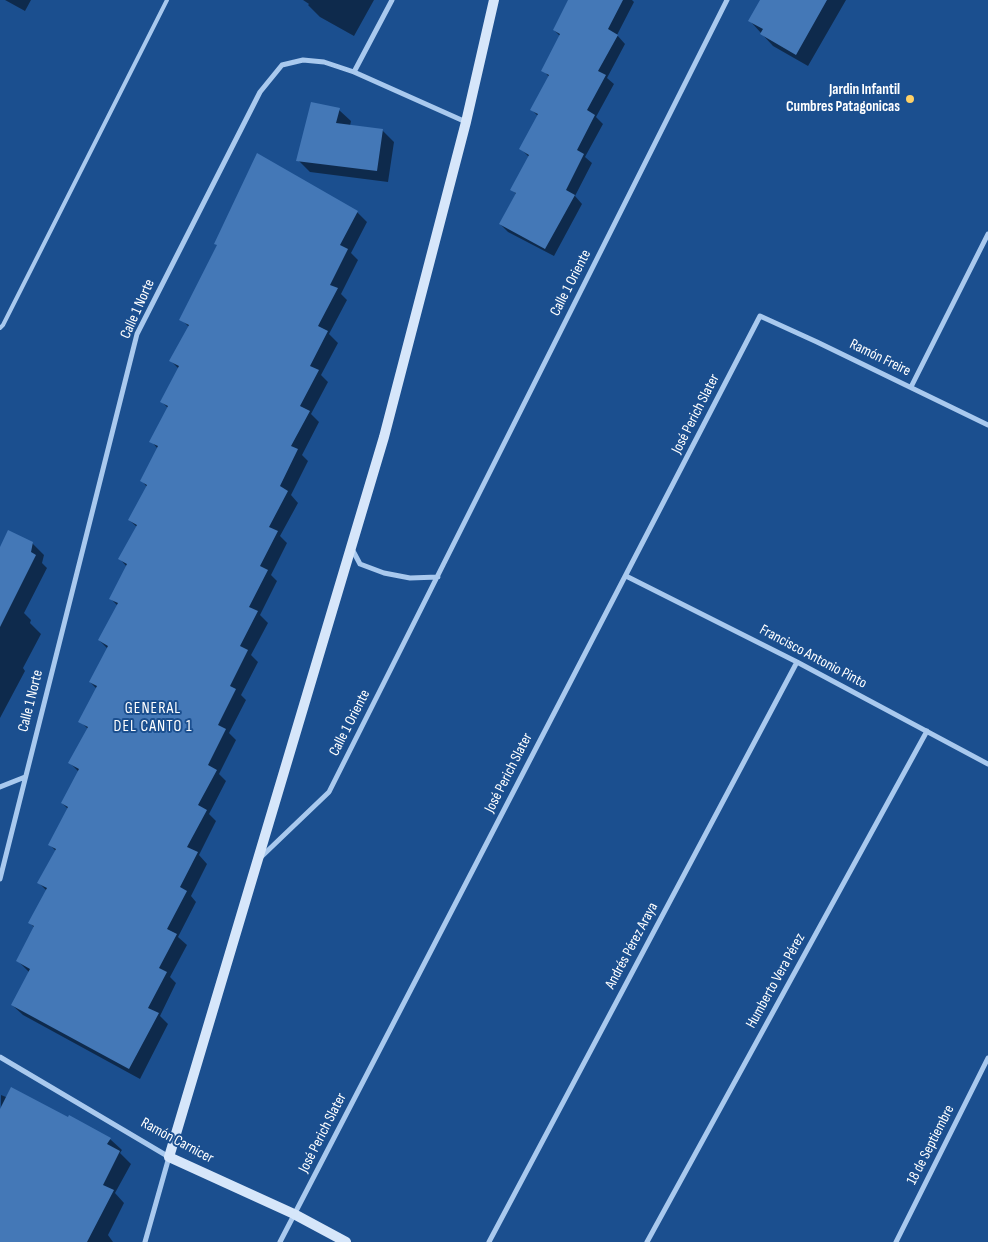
<!DOCTYPE html>
<meta charset="utf-8">
<style>
body{margin:0}
canvas{display:block;background:#1b4f8f}
</style>
<canvas width="988" height="1242"></canvas>
<script>
const context = document.querySelector('canvas').getContext('2d');
context.lineJoin = 'round';
function fillPath(path, color) {
  context.fillStyle = color;
  context.fill(path, 'evenodd');
}
function poly(rows) {
  const path = new Path2D();
  for (const r of rows) {
    path.moveTo(r[0], r[1]);
    for (let i = 2; i < r.length; i += 2) path.lineTo(r[i], r[i + 1]);
  }
  return path;
}
function strokePath(path, color, width, dash) {
  context.strokeStyle = color;
  context.lineWidth = width;
  context.lineCap = dash ? 'butt' : 'round';
  context.setLineDash(dash || []);
  context.stroke(path);
}
function write(font, color, halo, rows, align = 'center') {
  context.font = font + ' "Sofia Sans Condensed",sans-serif';
  context.lineWidth = 4;
  context.setLineDash([]);
  context.textBaseline = 'middle';
  context.strokeStyle = halo;
  context.fillStyle = color;
  for (const [text, x, y, turn = 0] of rows) {
    context.save();
    context.translate(x, y);
    context.rotate((+turn || 0) * Math.PI / 180);
    context.textAlign = isNaN(turn) ? turn : align;
    if (halo) context.strokeText(text, 0, 0);
    context.fillText(text, 0, 0);
    context.restore();
  }
}
const shadow = poly([
 [5,0,31,0,25,11],
 [303,0,374,0,354,36,320,17,308,5,309,4],
 [570,0,632,0,634,2,617,35,625,44,607,78,614,84,596,117,603,124,585,157,592,163,575,196,582,204,554,256,508,232,500,224,516,194,512,189,529,157,521,149,538,116,532,110,549,77,543,70,560,36,554,30],
 [762,0,846,0,808,66,773,46,750,21],
 [339,110,351,121,350,126,382,130,394,142,388,182,310,172,298,160],
 [357,212,367,222,351,253,358,260,341,294,347,300,329,334,338,343,321,375,328,382,311,414,319,422,302,455,308,461,291,495,298,503,280,536,287,543,271,575,277,581,260,615,268,623,251,655,258,662,241,695,246,700,229,733,236,740,219,774,226,781,209,814,216,821,199,855,207,864,191,896,196,902,178,937,187,945,170,977,176,983,160,1016,168,1024,140,1079,23,1015,12,1005,29,972,18,961,35,928,30,923,47,891,39,883,56,851,50,845,68,809,62,803,79,772,70,763,88,729,80,721,97,689,90,682,108,649,99,640,118,606,111,599,127,567,120,559,137,527,129,520,147,487,141,480,158,449,151,441,168,408,161,401,179,369,171,361,189,327,181,319],
 [32,543,44,555,42,563,47,568,24,613,31,620,30,623,41,634,23,668,25,671,0,718,0,548],
 [1,1095,110,1139,122,1150,120,1153,131,1164,115,1193,124,1203,108,1235,113,1242,0,1242]
]);
const building = poly([
 [568,0,623,0,608,29,618,35,598,71,606,75,587,110,595,115,577,150,584,154,566,190,575,195,545,249,499,224,516,193,510,190,529,155,519,149,538,114,530,110,549,75,541,71,560,34,553,30],
 [760,0,827,0,796,55,760,34,763,29,748,21],
 [311,102,340,108,336,123,383,129,377,171,296,161],
 [257,153,358,211,340,245,348,249,330,285,338,288,318,326,328,331,310,366,319,370,300,406,310,411,291,446,298,449,280,486,288,491,269,527,278,531,260,566,268,570,249,607,258,611,240,646,248,650,230,686,236,689,218,725,226,729,208,765,217,770,198,805,207,810,187,847,198,852,180,887,187,891,167,929,177,934,159,968,167,972,148,1008,159,1013,129,1069,11,1005,30,969,16,961,34,926,28,923,47,888,37,883,56,849,48,845,68,807,61,803,79,769,68,763,88,727,78,722,97,686,89,682,108,646,98,640,118,603,109,599,127,564,118,559,137,525,128,520,147,485,140,481,158,446,149,442,168,406,160,402,179,366,169,361,189,325,179,320,217,245,214,244],
 [8,530,33,542,31,552,36,555,0,627,0,547],
 [11,1087,68,1117,69,1115,111,1138,107,1144,120,1151,103,1185,114,1190,87,1242,0,1242,0,1109]
]);
const lane = poly([
 [0,328,3,325,167,0]
]);
const street = poly([
 [354,72,392,0],
 [911,387,988,234],
 [352,549,360,564,384,573,410,578,438,577],
 [626,576,797,662,988,764],
 [0,787,25,777],
 [260,858,329,792,727,0],
 [0,879,137,334,260,92,282,65,303,60,324,62,354,72,466,122],
 [0,1057,169,1157,145,1242],
 [280,1242,760,316,817,342,988,425],
 [489,1242,797,662],
 [647,1242,927,731],
 [896,1242,988,1058]
]);
const secondary = poly([
 [346,1242,294,1214,169,1157,384,437,466,122,494,0]
]);
const markers = [
 [910,99,5,"#ffd166"]
];
const poiNames = [
 ["Jardin Infantil",900,90],
 ["Cumbres Patagonicas",900,107]
];
const streetNames = [
 ["Calle 1 Oriente",571,283,-63],
 ["Calle 1 Norte",138,309,-66],
 ["Ramón Freire",880,358,26],
 ["José Perich Slater",696,414,-63],
 ["Francisco Antonio Pinto",813,657,28],
 ["Calle 1 Norte",31,701,-76],
 ["Calle 1 Oriente",350,723,-63],
 ["José Perich Slater",509,773,-63],
 ["Andrés Pérez Araya",632,946,-62],
 ["Humberto Vera Pérez",776,981,-61],
 ["José Perich Slater",323,1133,-63],
 ["Ramón Carnicer",177,1141,28],
 ["18 de Septiembre",931,1145,-63]
];
const neighbourhoodNames = [
 ["GENERAL",153,709],
 ["DEL CANTO 1",153,727]
];
fillPath(shadow, '#0007');
fillPath(building, '#4478b7');
strokePath(lane, '#a9c9ee', 4);
strokePath(street, '#a9c9ee', 5);
strokePath(secondary, '#d6e6fa', 10);
for (const [x, y, r, color] of markers) {
  const dot = new Path2D();
  dot.arc(x, y, r, 0, 2 * Math.PI);
  context.fillStyle = color;
  context.fill(dot);
  strokePath(dot, '#1b4f8f', 2);
}
write('bold 15px', '#fff', '#1b4f8f', poiNames, 'right');
write('15px', '#fff', '#1b4f8f', streetNames);
context.letterSpacing = '1px';
write('16px', '#fff', '#1b4f8f', neighbourhoodNames);
context.letterSpacing = '0px';
</script>
